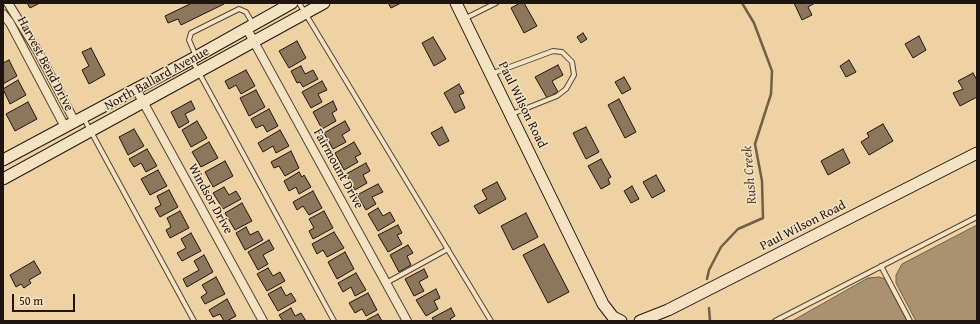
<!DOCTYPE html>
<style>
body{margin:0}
#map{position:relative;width:980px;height:324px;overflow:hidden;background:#efd2a3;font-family:"Gentium Book Plus",serif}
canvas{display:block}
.frame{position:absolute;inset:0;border:4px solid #201410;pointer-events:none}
.scale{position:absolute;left:12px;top:294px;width:63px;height:18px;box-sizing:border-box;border:2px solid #201410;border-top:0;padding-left:5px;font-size:12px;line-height:14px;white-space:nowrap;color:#201410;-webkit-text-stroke:3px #f5e2c3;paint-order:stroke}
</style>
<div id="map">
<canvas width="980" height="324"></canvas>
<div class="frame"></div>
<div class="scale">50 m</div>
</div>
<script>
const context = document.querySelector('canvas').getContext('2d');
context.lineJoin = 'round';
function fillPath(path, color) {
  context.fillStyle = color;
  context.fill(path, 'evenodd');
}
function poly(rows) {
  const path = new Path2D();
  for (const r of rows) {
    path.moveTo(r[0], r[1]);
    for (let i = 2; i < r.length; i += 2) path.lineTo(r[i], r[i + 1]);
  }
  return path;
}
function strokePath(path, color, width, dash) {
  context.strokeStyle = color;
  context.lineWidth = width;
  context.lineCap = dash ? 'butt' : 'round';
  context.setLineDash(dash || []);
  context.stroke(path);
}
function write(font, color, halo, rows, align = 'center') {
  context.font = font + ' "Gentium Book Plus",serif';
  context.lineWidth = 3;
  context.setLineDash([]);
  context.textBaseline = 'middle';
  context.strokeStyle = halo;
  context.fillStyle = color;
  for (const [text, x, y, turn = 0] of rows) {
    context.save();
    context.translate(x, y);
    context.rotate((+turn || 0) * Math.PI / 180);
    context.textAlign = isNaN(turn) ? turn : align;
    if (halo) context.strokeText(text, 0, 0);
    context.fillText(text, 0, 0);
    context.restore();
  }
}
const water = poly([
 [977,225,977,321,916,321,896,283,896,275,902,264,977,225],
 [879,277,885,279,907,321,792,321,868,278,879,277]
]);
const stream = poly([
 [707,279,709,270,721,247,738,229,763,218,762,181,755,144,771,94,772,71,754,23,742,3],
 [709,308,710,321]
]);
const building = poly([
 [27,3,40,3,30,8,27,3],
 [192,3,223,3,224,4,181,25,178,19,168,23,165,16,192,3],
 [388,3,401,3,391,8,388,3],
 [520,3,524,3,537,26,524,33,511,8,520,3],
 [794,3,815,3,808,7,812,15,802,20,794,3],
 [583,33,587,39,581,43,577,37,583,33],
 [919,36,926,50,913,58,905,44,919,36],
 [433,37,446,59,434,66,422,43,433,37],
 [297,41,306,58,289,68,279,51,297,41],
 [91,48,105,75,89,84,82,70,89,66,82,52,91,48],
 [9,60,17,76,3,84,3,63,9,60],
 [849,60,856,72,846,77,840,66,849,60],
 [558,65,563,75,552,81,558,92,547,98,535,77,558,65],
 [301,66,305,74,313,70,318,79,303,87,300,82,297,83,291,71,301,66],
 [246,70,255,86,241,94,236,85,229,89,225,81,246,70],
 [973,73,977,80,977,97,960,106,953,93,963,89,958,81,973,73],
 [624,77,631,89,622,94,615,82,624,77],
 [18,80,26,95,10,104,3,89,18,80],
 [322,81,327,90,318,94,322,102,311,108,302,92,322,81],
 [459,84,464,93,459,95,465,108,455,113,444,93,459,84],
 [256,90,265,107,249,116,240,98,256,90],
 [619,99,636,132,625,138,608,105,619,99],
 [191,101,195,109,185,114,189,122,179,128,171,112,191,101],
 [333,101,337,110,332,113,336,121,322,129,313,112,333,101],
 [28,102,37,119,15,131,6,114,28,102],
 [269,109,278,126,267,132,263,125,256,128,251,119,269,109],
 [197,121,207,138,191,147,182,130,197,121],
 [345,121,350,130,342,135,346,142,333,149,324,133,345,121],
 [883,124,893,141,869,155,861,142,869,137,867,133,883,124],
 [442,127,449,141,439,146,431,133,442,127],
 [586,127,599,152,586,159,573,133,586,127],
 [134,129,144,146,128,155,119,137,134,129],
 [280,130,289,146,276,153,273,146,263,152,258,143,280,130],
 [209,142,218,158,201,167,192,152,209,142],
 [354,142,361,154,355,157,358,162,344,170,335,153,354,142],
 [147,149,157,166,146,172,141,163,134,167,129,159,147,149],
 [843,149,850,163,828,175,821,161,843,149],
 [291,151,299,168,285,176,279,166,274,168,271,162,291,151],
 [601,159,611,177,608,179,610,184,601,189,588,166,601,159],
 [225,161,233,176,213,187,205,172,225,161],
 [366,163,370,171,363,175,367,183,355,190,346,174,366,163],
 [158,170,167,186,150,195,141,179,158,170],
 [299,172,302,177,304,175,311,187,299,194,296,187,289,191,284,181,299,172],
 [656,175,665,191,652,198,643,182,656,175],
 [497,182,506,199,479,214,474,206,487,199,482,190,497,182],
 [378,184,383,192,372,197,376,204,366,210,357,195,378,184],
 [632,186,639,199,631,203,624,191,632,186],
 [224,187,229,195,236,191,241,199,223,209,213,193,224,187],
 [169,190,178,207,160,217,155,208,161,205,157,196,169,190],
 [313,191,322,208,309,215,303,206,297,210,293,202,313,191],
 [242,203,252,221,235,230,225,213,242,203],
 [378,208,383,216,390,212,395,221,378,231,368,214,378,208],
 [180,211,189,228,170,238,166,230,171,227,167,218,180,211],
 [324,211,333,228,313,239,309,231,314,228,309,219,324,211],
 [526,213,538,237,513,250,501,226,526,213],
 [398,225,402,233,397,235,402,244,388,252,378,235,398,225],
 [246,227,250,235,258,231,263,240,245,250,236,233,246,227],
 [334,232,344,248,327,257,323,250,317,254,312,244,334,232],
 [191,233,201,251,182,261,177,253,186,248,181,239,191,233],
 [269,240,274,249,263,255,268,264,258,270,248,252,269,240],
 [544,244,569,292,548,303,523,255,544,244],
 [408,245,413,253,407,256,411,265,399,272,390,255,408,245],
 [345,252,354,269,337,279,328,262,345,252],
 [204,255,213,272,187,287,183,279,199,270,194,261,204,255],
 [34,261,41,273,29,280,31,283,24,288,21,284,16,287,10,275,34,261],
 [268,268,273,276,280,272,285,281,267,291,257,274,268,268],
 [424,269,428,277,419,282,424,291,414,296,405,279,424,269],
 [356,273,366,290,355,296,351,287,343,292,338,283,356,273],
 [216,277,225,294,205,304,201,297,207,293,202,285,216,277],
 [281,287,286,296,291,293,296,301,278,311,268,294,281,287],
 [436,289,440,298,434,301,438,309,426,316,416,300,436,289],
 [368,293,377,310,366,316,362,309,355,313,349,303,368,293],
 [227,299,236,316,227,321,224,321,220,314,213,317,209,310,227,299],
 [291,308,295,316,301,313,306,321,283,321,279,315,291,308],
 [451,308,455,316,450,319,452,321,434,321,432,318,451,308],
 [378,314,382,321,365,321,378,314]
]);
const lane = poly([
 [299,3,491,321],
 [464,19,496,3],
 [196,56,189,40,191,33,239,9,246,12,253,24],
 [192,60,334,321],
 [491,74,553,51,562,52,572,62,574,75,566,89,557,96,512,114],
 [83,117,194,321],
 [881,266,910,321],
 [386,283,448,249],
 [775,321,977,217]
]);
const street = poly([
 [8,3,37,50,75,122],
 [3,14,10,23,65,127],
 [247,29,407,321],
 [136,89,263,321]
]);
const secondary = poly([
 [456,3,603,304,613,317,621,321],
 [3,160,192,59,292,3],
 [3,179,324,3],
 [640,321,668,310,977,153]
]);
const streetNames = [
 ["Harvest Bend Drive",45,64,62],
 ["North Ballard Avenue",157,79,-29],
 ["Paul Wilson Road",522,105,64],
 ["Fairmount Drive",338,169,61],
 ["Windsor Drive",210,199,61],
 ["Paul Wilson Road",803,226,-27]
];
const waterNames = [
 ["Rush Creek",750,175,-95]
];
fillPath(water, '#a99171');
strokePath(water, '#725f4a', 1);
strokePath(stream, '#725f4a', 2.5);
fillPath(building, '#8c775c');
strokePath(building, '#201410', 1);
strokePath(lane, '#544435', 6);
strokePath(street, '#544435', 10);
strokePath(secondary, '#201410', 13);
strokePath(lane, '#f5e2c3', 4);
strokePath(street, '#f5e2c3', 8);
strokePath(secondary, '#f5e2c3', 11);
write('13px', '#201410', '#f5e2c3', streetNames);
write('italic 14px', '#574637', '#f5e2c3', waterNames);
</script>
